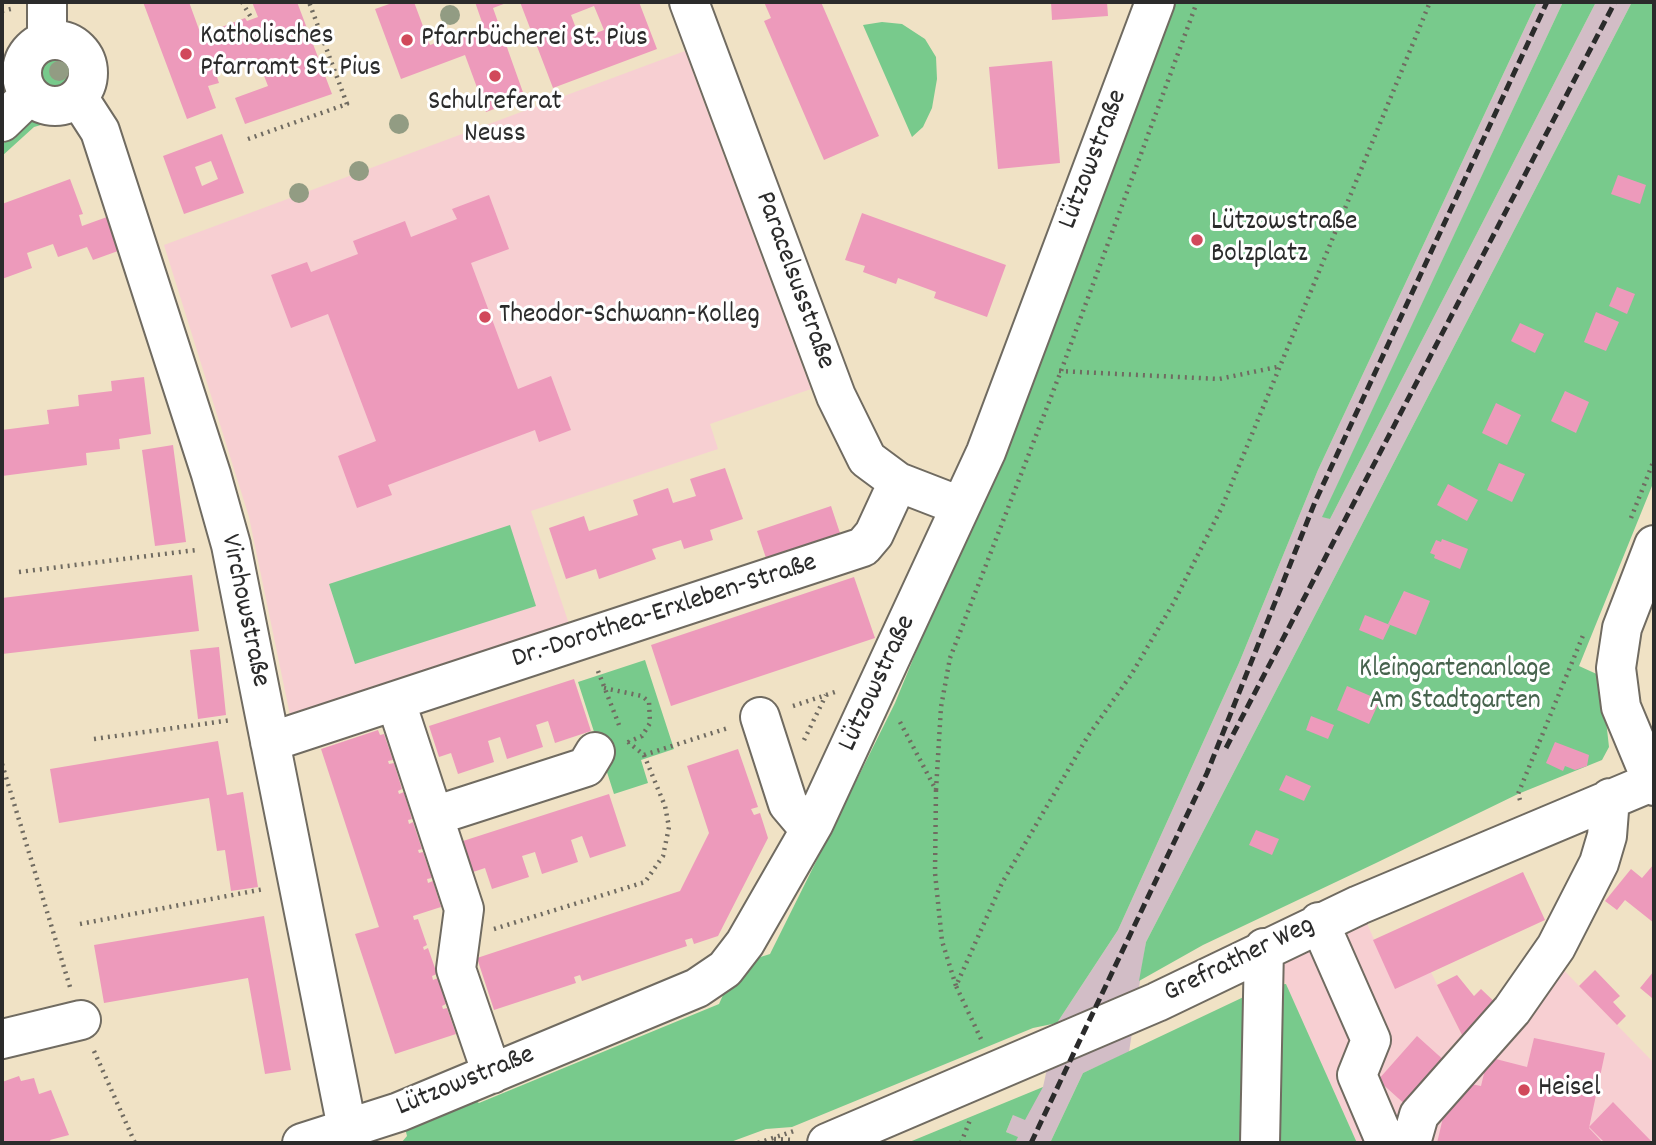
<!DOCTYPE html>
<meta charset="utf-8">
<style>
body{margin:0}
#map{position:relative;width:1656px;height:1145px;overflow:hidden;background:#f0e2c5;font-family:Dekko,sans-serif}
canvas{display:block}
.frame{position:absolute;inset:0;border:4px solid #2b2b2b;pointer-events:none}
</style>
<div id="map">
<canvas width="1656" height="1145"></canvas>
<div class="frame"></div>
</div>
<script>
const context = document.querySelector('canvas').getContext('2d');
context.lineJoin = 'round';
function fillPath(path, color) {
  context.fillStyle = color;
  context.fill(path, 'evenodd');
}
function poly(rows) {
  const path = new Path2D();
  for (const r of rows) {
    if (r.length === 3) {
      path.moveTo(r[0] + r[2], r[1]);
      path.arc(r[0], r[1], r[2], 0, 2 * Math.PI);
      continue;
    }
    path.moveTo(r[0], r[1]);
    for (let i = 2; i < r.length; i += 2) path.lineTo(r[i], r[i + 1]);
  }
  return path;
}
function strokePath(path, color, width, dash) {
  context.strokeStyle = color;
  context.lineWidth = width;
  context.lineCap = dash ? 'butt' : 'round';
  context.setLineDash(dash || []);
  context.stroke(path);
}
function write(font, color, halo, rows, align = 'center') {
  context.font = font + ' Dekko,sans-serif';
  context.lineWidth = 6;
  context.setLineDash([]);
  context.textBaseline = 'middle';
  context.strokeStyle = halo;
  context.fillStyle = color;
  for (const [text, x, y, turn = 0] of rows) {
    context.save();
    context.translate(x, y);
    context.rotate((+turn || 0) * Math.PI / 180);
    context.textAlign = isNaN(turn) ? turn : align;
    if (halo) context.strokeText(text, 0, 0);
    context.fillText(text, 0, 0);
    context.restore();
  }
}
const built = poly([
 [685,51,811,389,710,424,718,449,531,511,569,624,290,715,249,517,164,245],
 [1366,921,1395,988,1431,972,1473,1058,1551,957,1654,1063,1654,1143,1357,1143,1276,962]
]);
const industrial = poly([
 [1537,2,1563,2,1323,516,1330,519,1596,2,1632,2,1146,942,1129,1052,1083,1073,1050,1143,1015,1143,1017,1137,1006,1132,1013,1115,1043,1087,1057,1023,1118,930,1239,663,1318,470]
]);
const green = poly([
 [1164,2,1537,2,1318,470,1239,663,1118,930,1057,1023,1033,1028,792,1127,766,1129,728,1143,401,1143,407,1136,404,1124,469,1097,479,1103,719,1004,728,984,751,960,770,954,895,703,951,567],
 [1563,2,1596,2,1330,519,1322,517],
 [1632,2,1654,2,1654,481,1579,666,1601,676,1609,747,1602,760,1518,794,1376,863,1203,945,1139,981,1146,942],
 [882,22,902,24,925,39,936,57,937,79,932,108,923,127,912,137,863,25],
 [57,72,18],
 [46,114,64,115,76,120,51,122,34,127,2,156,2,145,25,122],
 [510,525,536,606,355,664,329,584],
 [645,660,674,749,641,760,648,783,614,794,578,682],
 [1286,984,1357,1143,1274,1143,1276,985],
 [1250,994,1249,1143,1050,1143,1083,1073],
 [1043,1087,1025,1120,1013,1115,1006,1132,1018,1137,1015,1143,907,1143]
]);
const building = poly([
 [143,2,189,2,201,35,245,18,247,21,258,17,252,2,297,2,332,94,245,124,235,98,268,86,257,58,216,74,219,83,208,86,216,108,187,119],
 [395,2,414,2,430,45,483,25,475,2,509,2,493,8,525,98,486,112,465,55,401,79,375,9],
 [520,2,639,2,657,49,553,88],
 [594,6,604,30,580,39,571,15],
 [764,2,821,2,879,136,824,160,764,21,771,18],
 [1051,2,1107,2,1108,16,1052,20],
 [1052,61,1060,163,998,169,989,67],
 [222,134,244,193,184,214,163,156],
 [211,161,218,179,202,186,195,167],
 [1618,175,1646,185,1640,204,1611,194],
 [70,179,83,214,79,215,82,226,107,217,118,251,93,260,87,247,58,257,53,244,27,253,32,268,2,279,2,204],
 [489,195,509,249,471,263,518,389,551,376,571,430,539,442,535,430,388,485,392,495,357,508,338,456,376,441,328,314,291,328,271,275,307,262,311,272,358,254,353,241,405,221,411,237,457,219,452,209],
 [862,213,1006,265,987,317,934,298,936,292,898,278,896,284,863,272,865,266,845,260],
 [1617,287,1635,294,1627,314,1609,306],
 [1596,312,1619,322,1606,351,1584,342],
 [1520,323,1544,334,1535,353,1511,341],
 [144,377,151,434,119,439,120,449,86,453,87,465,2,476,2,430,49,424,47,410,79,406,78,395,112,391,111,381],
 [1565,391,1589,402,1576,433,1551,421],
 [1496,403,1521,415,1507,445,1482,433],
 [173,445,186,542,155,546,142,450],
 [1499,463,1525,474,1512,502,1487,490],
 [725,468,743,519,710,530,713,540,684,549,681,540,652,549,656,559,599,579,596,569,566,579,549,528,584,516,589,531,638,515,633,500,668,488,673,503,696,496,690,479],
 [1448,484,1478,500,1467,521,1437,505],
 [831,506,840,533,766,558,757,531],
 [1442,539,1468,549,1460,569,1434,558,1435,555,1430,553,1436,540,1441,542],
 [192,575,199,631,2,654,2,598],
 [854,577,875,638,671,706,651,645],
 [1404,591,1430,601,1416,635,1388,624],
 [1365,615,1390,625,1383,640,1359,630],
 [219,647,226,715,198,719,190,650],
 [574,679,591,731,555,743,548,721,536,725,543,747,507,759,500,737,488,741,494,762,458,774,451,753,439,757,429,726],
 [1347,686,1380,700,1369,724,1337,710],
 [1311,716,1334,725,1328,739,1306,730],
 [378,730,380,735,384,734,393,760,388,761,389,764,394,763,402,789,398,791,399,794,404,792,412,819,408,820,409,824,413,822,422,849,418,850,419,853,423,852,432,878,427,879,428,883,433,881,441,907,413,916,414,920,418,919,427,945,423,947,424,950,428,948,437,974,432,976,433,980,438,978,446,1004,442,1006,443,1009,447,1008,456,1034,395,1054,355,934,379,927,321,749],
 [218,741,227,795,243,792,258,887,231,891,225,850,217,851,209,798,59,823,50,769],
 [1555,742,1589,755,1587,766,1575,770,1565,766,1563,771,1546,763],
 [738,749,758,807,751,809,754,815,760,813,768,838,718,936,694,944,692,938,685,940,687,946,582,981,580,975,574,977,576,983,494,1010,477,958,680,891,709,833,687,766],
 [1286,775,1311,786,1304,801,1279,790],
 [609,794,626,846,590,858,582,836,571,840,578,862,542,874,535,852,522,856,529,877,492,889,485,868,473,872,463,841],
 [1256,830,1279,839,1272,855,1249,845],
 [1654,864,1654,923,1625,900,1617,910,1605,901,1631,869,1642,878],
 [1523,872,1545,920,1395,989,1373,940],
 [264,916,291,1070,265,1074,248,978,104,1003,94,945],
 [1595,970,1620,996,1613,1002,1626,1016,1617,1025,1579,986],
 [1654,971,1654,996,1652,998,1640,988],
 [1457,975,1474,996,1481,989,1500,1007,1467,1045,1437,985],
 [1417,1036,1447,1063,1408,1107,1378,1080],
 [1534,1038,1605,1053,1589,1128,1603,1143,1437,1143,1449,1092,1466,1083,1481,1086,1488,1057,1527,1067],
 [19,1076,21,1081,34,1078,39,1094,51,1090,69,1135,50,1140,51,1143,2,1143,2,1082],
 [1613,1102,1653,1143,1605,1143,1589,1127]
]);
const path = poly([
 [242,2,252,19],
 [2,11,15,8],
 [248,139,347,104,309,2],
 [1059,371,1219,379,1277,367],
 [1631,518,1654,460],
 [19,572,196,550],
 [598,671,619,725],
 [604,688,642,696,649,702,650,723,642,736,626,743],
 [793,706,838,691],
 [900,722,936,790,935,873,942,941,956,986],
 [94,739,232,720],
 [804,740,826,695],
 [644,755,728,728],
 [2,764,70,987],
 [936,790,941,707,950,658,1061,371,1197,2],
 [1520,800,1518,794,1584,633],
 [80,924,264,889],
 [494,929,645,882,663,856,669,827,665,806,644,755,628,742],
 [981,1039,956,986,1002,883,1088,736,1131,675,1174,602,1222,507,1430,2],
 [94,1051,135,1143],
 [774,1139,793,1140],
 [758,1143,794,1131],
 [961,1143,970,1120]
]);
const minor = poly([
 [47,2,47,41],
 [689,2,836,396,867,459,898,482,960,506],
 [55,73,33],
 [78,97,100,131,211,474,231,545,350,1143],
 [2,122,30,95],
 [1654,545,1622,628,1616,668,1621,707,1654,786],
 [396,702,464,909,456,969,492,1074],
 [760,717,788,804,810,830],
 [270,742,863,547,874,534,898,482],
 [434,816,586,767,595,752],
 [1319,922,1371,1040,1357,1075,1386,1143],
 [2,1039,81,1020],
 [302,1143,399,1112,697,988,725,969,745,943,814,823,986,452,1155,2],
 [827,1143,1157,1002,1359,905,1654,781],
 [1260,1143,1264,948],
 [1411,1143,1419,1115,1512,1010,1556,947,1599,863,1607,836,1610,798]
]);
const rail = poly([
 [1226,748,1615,2],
 [1031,1143,1207,773,1315,502,1547,2]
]);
const trees = [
 [450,15],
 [59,71],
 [399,124],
 [359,171],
 [299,193]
];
const markers = [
 [407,40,7,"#d1495b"],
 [186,54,7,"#d1495b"],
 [495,76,7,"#d1495b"],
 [1197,240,7,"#d1495b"],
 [485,317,7,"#d1495b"],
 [1524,1090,7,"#d1495b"]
];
const poiNames = [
 ["Katholisches",200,38],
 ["Pfarramt St. Pius",200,70],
 ["Pfarrbücherei St. Pius",421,40],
 ["Schulreferat",495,104,"center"],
 ["Neuss",495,136,"center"],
 ["Lützowstraße",1211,224],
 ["Bolzplatz",1211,256],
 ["Theodor-Schwann-Kolleg",499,317],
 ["Heisel",1538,1090]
];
const streetNames = [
 ["Lützowstraße",1095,160,-69],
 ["Paracelsusstraße",793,281,70],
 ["Virchowstraße",243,611,78],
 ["Dr.-Dorothea-Erxleben-Straße",665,613,-18],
 ["Lützowstraße",879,684,-65],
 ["Grefrather Weg",1240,961,-26],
 ["Lützowstraße",466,1083,-22]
];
const parkNames = [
 ["Kleingartenanlage",1455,671],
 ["Am Stadtgarten",1455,703]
];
fillPath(built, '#f7cfd2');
fillPath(industrial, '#d2bdc6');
fillPath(green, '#78ca8c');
fillPath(building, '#ed9abb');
strokePath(minor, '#706b61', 42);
strokePath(path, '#706b61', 4.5, [2, 5]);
strokePath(minor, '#fff', 38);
strokePath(rail, '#2b2b2b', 5, [10, 5]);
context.fillStyle = '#929c83';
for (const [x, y] of trees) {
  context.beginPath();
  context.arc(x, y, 10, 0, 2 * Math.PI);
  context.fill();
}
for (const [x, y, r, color] of markers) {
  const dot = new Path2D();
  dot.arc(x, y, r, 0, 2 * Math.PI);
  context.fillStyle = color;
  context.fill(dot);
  strokePath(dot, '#fff', 2.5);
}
write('28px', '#2b2b2b', '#fff', poiNames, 'left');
write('28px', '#2b2b2b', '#fff', streetNames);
write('28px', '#46634d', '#fff', parkNames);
</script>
